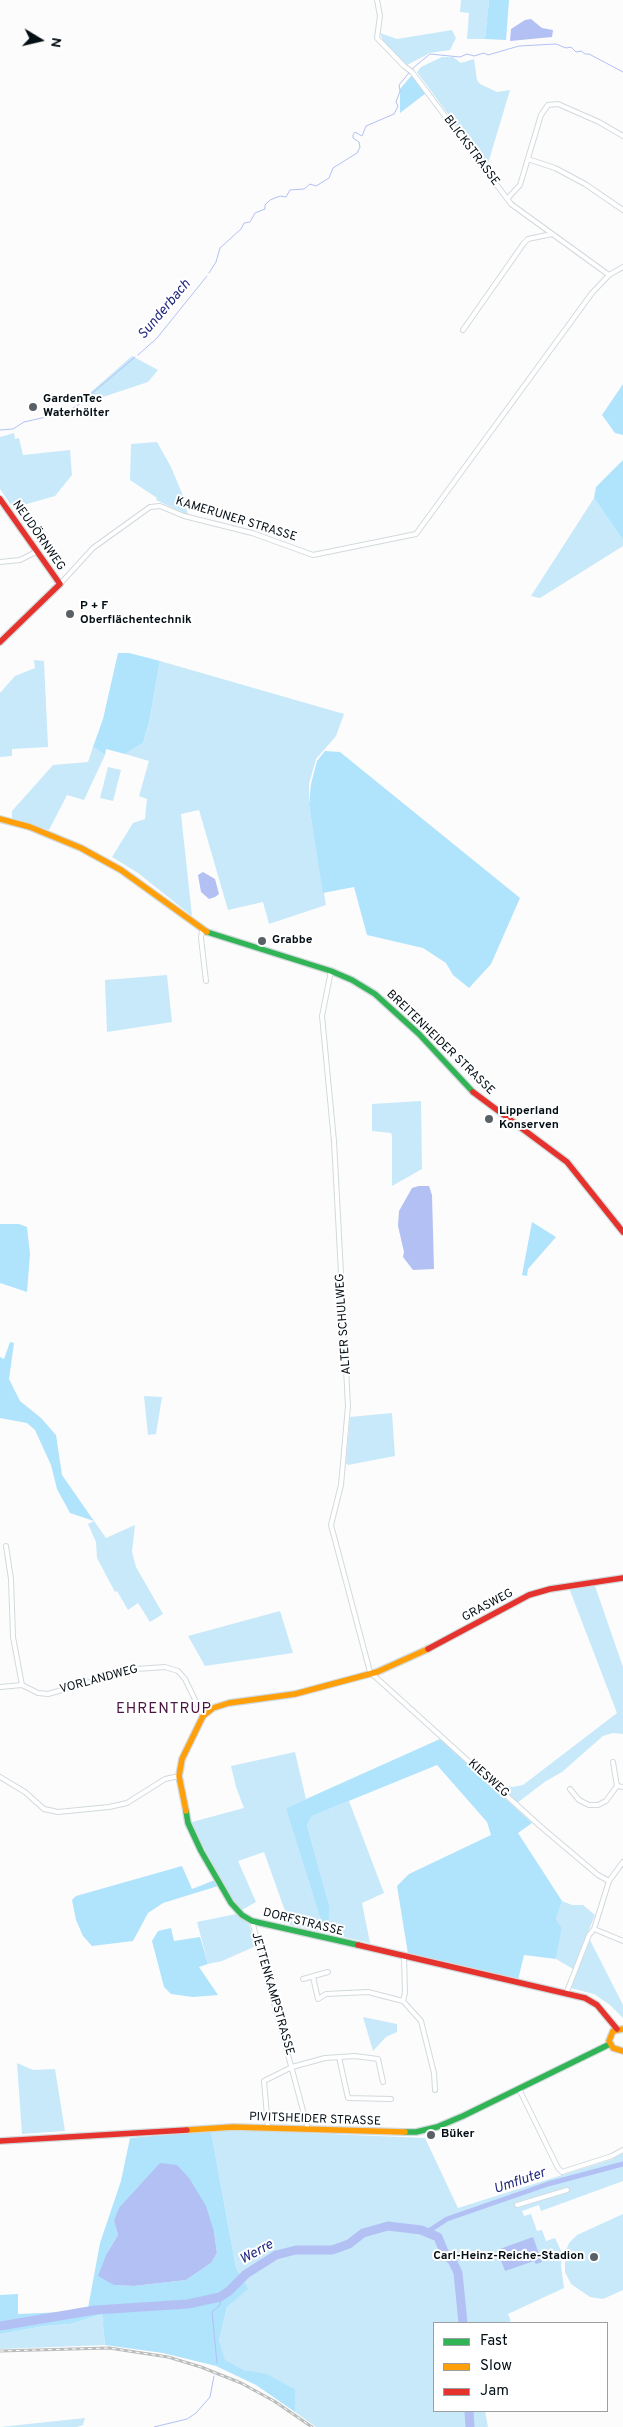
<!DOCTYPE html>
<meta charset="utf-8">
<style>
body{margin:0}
#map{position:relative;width:623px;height:2427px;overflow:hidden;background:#fcfcfc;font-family:Overpass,sans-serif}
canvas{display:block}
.legend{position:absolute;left:433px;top:2322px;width:175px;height:90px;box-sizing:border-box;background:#fff;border:1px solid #9a9fa1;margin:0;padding:6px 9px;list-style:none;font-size:15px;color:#030e15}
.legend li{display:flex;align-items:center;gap:10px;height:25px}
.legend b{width:25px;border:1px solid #9a9fa1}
.north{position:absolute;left:15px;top:15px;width:50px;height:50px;-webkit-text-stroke:4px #fff;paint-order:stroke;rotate:99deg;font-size:14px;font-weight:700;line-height:20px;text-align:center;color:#030e15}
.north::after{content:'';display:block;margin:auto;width:18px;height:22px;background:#030e15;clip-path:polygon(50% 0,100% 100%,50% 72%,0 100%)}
</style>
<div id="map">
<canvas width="623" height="2427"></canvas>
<ul class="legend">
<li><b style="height:6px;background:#30b455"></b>Fast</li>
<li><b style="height:6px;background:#ff9f0a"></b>Slow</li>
<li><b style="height:6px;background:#e5322d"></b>Jam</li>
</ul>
<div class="north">N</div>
</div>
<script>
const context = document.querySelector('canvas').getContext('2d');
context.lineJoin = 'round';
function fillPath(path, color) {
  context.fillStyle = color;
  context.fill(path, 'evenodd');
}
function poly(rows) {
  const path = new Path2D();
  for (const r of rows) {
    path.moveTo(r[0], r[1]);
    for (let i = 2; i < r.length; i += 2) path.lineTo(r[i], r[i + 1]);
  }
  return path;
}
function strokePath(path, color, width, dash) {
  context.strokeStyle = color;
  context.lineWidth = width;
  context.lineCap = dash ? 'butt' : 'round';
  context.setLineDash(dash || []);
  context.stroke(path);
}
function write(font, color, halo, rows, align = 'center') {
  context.font = font + ' Overpass,sans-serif';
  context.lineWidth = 4;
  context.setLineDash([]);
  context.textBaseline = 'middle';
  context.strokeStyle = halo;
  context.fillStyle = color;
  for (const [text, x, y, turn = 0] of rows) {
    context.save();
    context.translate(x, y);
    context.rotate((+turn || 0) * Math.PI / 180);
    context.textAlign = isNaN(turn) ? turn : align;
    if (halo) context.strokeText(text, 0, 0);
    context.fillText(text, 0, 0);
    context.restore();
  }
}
const green = poly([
 [461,0,489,0,485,39,467,39,469,13,460,12],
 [452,30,456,38,450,50,430,53,407,65,384,43,380,33,397,39],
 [442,57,453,57,461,63,474,59,477,80,480,84,497,92,510,90,487,167,417,72,421,67],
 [132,356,158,370,148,382,85,403,83,399],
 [14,433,15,439,19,438,23,455,70,450,72,475,55,496,13,508,0,489,0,437],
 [157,442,171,467,184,498,188,515,156,500,157,498,130,480,131,444],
 [594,498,623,540,623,546,540,598,531,596],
 [34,660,44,661,48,747,12,749,12,756,0,757,0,693,15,676,35,668],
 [160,661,344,714,336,736,316,759,309,784,309,805,326,905,269,924,263,902,228,910,199,810,181,814,192,916,138,873,112,857,133,823,145,819,147,799,139,796,149,761,125,754,143,743,149,724],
 [93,747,105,755,84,800,67,795,49,830,12,818,12,811,53,765,88,762],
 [108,767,121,770,113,801,100,798],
 [167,975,172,1022,107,1032,105,980],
 [421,1101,422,1169,392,1186,392,1136,391,1133,372,1131,372,1104],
 [144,1396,162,1397,156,1434,148,1435],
 [392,1413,395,1456,348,1465,346,1463,350,1417],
 [94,1521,106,1538,135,1525,132,1552,136,1567,163,1614,150,1622,138,1603,128,1610,117,1591,115,1592,97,1558,96,1542,88,1524],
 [595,1586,623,1667,623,1734,613,1733,603,1736,562,1772,546,1781,517,1803,496,1783,512,1787,523,1785,617,1713,569,1588],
 [280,1611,293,1653,205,1666,188,1636],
 [295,1752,306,1799,286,1808,329,1905,307,1825,312,1816,349,1801,384,1893,362,1903,370,1943,290,1925,264,1852,238,1861,256,1902,242,1910,232,1899,194,1830,192,1822,244,1808,236,1787,231,1766],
 [562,1901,572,1905,583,1905,595,1915,573,1969,556,1959,562,1928,556,1919],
 [236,1914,249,1924,256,1946,222,1961,208,1964,197,1922],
 [590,1940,623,2005,623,2018,610,2005,594,1994,570,1988],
 [363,2017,397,2024,397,2032,386,2037,373,2051],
 [17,2063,33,2070,55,2069,65,2131,22,2134],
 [235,2130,425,2138,458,2208,613,2159,623,2153,623,2181,541,2211,539,2205,522,2211,524,2216,531,2214,537,2231,542,2230,546,2241,555,2238,562,2253,561,2266,564,2288,508,2314,511,2321,505,2323,434,2323,434,2411,485,2411,488,2427,316,2427,295,2412,295,2389,266,2375,244,2370,224,2360,219,2341,227,2307,247,2289,236,2268,211,2131],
 [623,2214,623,2290,603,2299,590,2297,571,2284,565,2272,565,2253,569,2243,577,2235],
 [102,2314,105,2345,0,2349,0,2334,44,2326,70,2324],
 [85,2418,83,2425,77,2427,0,2427]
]);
const forest = poly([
 [489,0,509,0,506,40,485,39],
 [412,75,426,93,400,113,400,89],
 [623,384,623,435,615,433,602,415],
 [623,460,623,540,594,498,596,487],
 [118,653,129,653,160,661,149,723,143,743,125,754,106,749,105,755,93,747,103,719],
 [325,751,340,752,520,898,491,964,469,988,453,975,446,963,423,948,367,935,354,887,323,893,309,805,311,784,317,761],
 [532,1222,556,1237,528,1269,527,1276,522,1275],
 [0,1224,19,1224,27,1227,30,1254,27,1292,0,1283],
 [10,1342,14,1343,9,1379,20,1401,41,1418,56,1435,62,1475,94,1521,70,1513,57,1489,51,1465,35,1430,27,1423,0,1418,0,1357,4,1359],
 [440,1739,532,1823,518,1833,562,1901,556,1919,562,1928,556,1959,524,1955,518,1980,408,1954,397,1886,409,1874,491,1835,487,1822,437,1765,312,1816,307,1825,329,1905,329,1918,324,1929,286,1808],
 [182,1866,192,1889,215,1880,218,1886,163,1903,148,1913,133,1941,92,1946,83,1936,76,1920,72,1900,76,1896],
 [171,1928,174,1941,200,1937,208,1964,199,1967,218,1995,193,1997,171,1994,164,1987,152,1941,158,1931],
 [211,2131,236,2268,248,2289,227,2307,219,2341,225,2360,244,2370,266,2374,295,2389,295,2412,256,2385,216,2366,163,2353,105,2345,102,2314,70,2324,44,2326,0,2334,0,2295,18,2294,18,2314,63,2312,88,2308,100,2243,121,2181,130,2138],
 [114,2221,214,2232,217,2253,211,2263,186,2280,134,2286,114,2285,107,2253,118,2235]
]);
const water = poly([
 [531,19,542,28,553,30,552,37,510,41,511,29,525,20],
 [203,872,215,879,219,894,215,897,209,899,201,892,198,875],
 [419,1186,429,1186,432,1195,434,1269,413,1270,403,1257,404,1252,398,1226,399,1211,412,1188],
 [160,2163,177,2165,189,2178,206,2206,214,2232,217,2253,211,2263,186,2280,134,2286,114,2285,98,2276,107,2253,118,2235,114,2221,119,2208],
 [533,2237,542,2262,536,2264,534,2261,505,2271,497,2250]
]);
const stream = poly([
 [209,273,216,262,220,248,241,229,244,223,250,222,255,213,265,209,265,205,270,200,280,196,286,197,290,190,304,189,310,184,316,186,329,178,333,168,357,153,360,147,359,142,353,138,353,135,355,132,362,136,366,126,394,114,398,106,396,102,400,91,399,85,413,68,430,54,460,57,467,54,474,56,484,53,488,55,519,46,556,44,566,48,571,47,576,52,581,51,585,54,589,54,623,72],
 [138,355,157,338,207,276],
 [0,430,13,429,24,422,64,413,77,406,135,357],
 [217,2363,212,2312,220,2305,220,2297],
 [154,2427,187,2419,196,2413,210,2397,214,2376]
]);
const canal = poly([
 [427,2232,447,2219,548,2184,623,2164]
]);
const river = poly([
 [0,2326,95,2310,188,2304,220,2297,229,2291,246,2274,276,2255,296,2250,332,2250,349,2244,363,2233,388,2226,421,2230,438,2237,444,2252,453,2262,458,2273,463,2323],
 [469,2411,470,2427]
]);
const street = poly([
 [377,0,380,16,377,38,404,66,412,72,511,204,609,275],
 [528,159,555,168,585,184,623,210],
 [508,198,520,185,541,115,548,105,558,104,599,122,623,136],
 [463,330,524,243,528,239,552,234],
 [0,562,20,560,36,552],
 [60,584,93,548,150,507,160,506,184,516,252,533,313,555,416,534,592,293,609,275,623,267],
 [202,930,201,938,206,981],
 [331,971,322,1016,334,1141,348,1406,341,1485,331,1525,370,1672,540,1826,598,1875,609,1881],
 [6,1546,11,1579,13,1637,22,1685],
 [0,1687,22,1685,38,1693,48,1694,136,1669,165,1667,178,1671,185,1679,203,1716],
 [613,1762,617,1786,623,1787],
 [0,1777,25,1792,44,1809,58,1812,109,1807,127,1803,165,1779,179,1776],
 [570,1789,579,1800,589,1805,598,1805,606,1801,617,1786],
 [252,1921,308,2129],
 [594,1929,623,1941],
 [313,1977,318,1999,326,1994,368,1992,403,2001,421,2021,434,2073,435,2090],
 [303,1979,328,1972],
 [566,1994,589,1935,594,1929,609,1881,623,1862],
 [403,2001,405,1993,404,1957],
 [339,2057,348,2098,391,2099],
 [519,2089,558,2168,562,2172,612,2156,623,2150],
 [268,2128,264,2081,292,2067,325,2058,355,2056,378,2059,383,2082],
 [517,2205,567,2190]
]);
const fast = poly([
 [207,932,331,971,352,980,375,994,419,1034,473,1092],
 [186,1811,188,1823,201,1851,231,1903,242,1915,252,1921,358,1945],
 [405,2132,416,2132,437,2127,463,2116,610,2044]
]);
const slow = poly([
 [0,819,30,827,81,848,121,870,207,932],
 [186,1811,179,1776,182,1759,203,1716,213,1708,229,1703,295,1694,377,1672,428,1649],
 [623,2029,613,2031,609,2041,613,2048,623,2051],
 [187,2130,233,2127,405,2132]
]);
const jam = poly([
 [0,499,60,584,0,642],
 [473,1092,567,1162,623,1232],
 [428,1649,529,1595,550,1589,623,1578],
 [358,1945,585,1998,597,2005,617,2029],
 [0,2141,187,2130]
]);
const rail = poly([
 [0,2351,109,2348,168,2357,201,2367,241,2383,274,2401,312,2427]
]);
const markers = [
 [33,407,5,"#5a6166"],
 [70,614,5,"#5a6166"],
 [262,941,5,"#5a6166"],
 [489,1119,5,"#5a6166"],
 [431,2135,5,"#5a6166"],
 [594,2257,5,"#5a6166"]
];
const streetNames = [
 ["BLICKSTRASSE",471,151,53],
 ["KAMERUNER STRASSE",236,520,17],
 ["NEUDÖRNWEG",38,536,55],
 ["BREITENHEIDER STRASSE",440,1043,44],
 ["ALTER SCHULWEG",344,1324,-94],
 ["GRASWEG",488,1606,-28],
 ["VORLANDWEG",99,1680,-15],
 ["KIESWEG",488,1779,42],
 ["DORFSTRASSE",303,1923,14],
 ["JETTENKAMPSTRASSE",272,1994,74],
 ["PIVITSHEIDER STRASSE",315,2120,2]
];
const poiNames = [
 ["GardenTec",43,400],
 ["Waterhölter",43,414],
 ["P + F",80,607],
 ["Oberflächentechnik",80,621],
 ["Grabbe",272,941],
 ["Lipperland",499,1112],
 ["Konserven",499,1126],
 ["Büker",441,2135],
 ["Carl-Heinz-Reiche-Stadion",584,2257,"right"]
];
const waterNames = [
 ["Sunderbach",165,310,-50],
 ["Umfluter",520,2182,-19],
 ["Werre",257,2253,-29]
];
const quarterNames = [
 ["EHRENTRUP",164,1710]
];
fillPath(green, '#c8e9fa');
fillPath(forest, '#b0e3fc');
fillPath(water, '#b3c0f4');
strokePath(stream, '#b3c0f4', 1);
strokePath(canal, '#b3c0f4', 5);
strokePath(river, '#b3c0f4', 9);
strokePath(street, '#d2dadd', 6);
strokePath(fast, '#d2dadd', 8);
strokePath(slow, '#d2dadd', 8);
strokePath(jam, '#d2dadd', 8);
strokePath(street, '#fff', 4);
strokePath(fast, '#30b455', 5.5);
strokePath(slow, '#ff9f0a', 5.5);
strokePath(jam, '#e5322d', 5.5);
strokePath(rail, '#bbbcbc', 3);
strokePath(rail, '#fff', 1, [4]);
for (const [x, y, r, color] of markers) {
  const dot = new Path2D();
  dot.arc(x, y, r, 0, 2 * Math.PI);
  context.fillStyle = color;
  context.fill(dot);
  strokePath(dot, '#fff', 2);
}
write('12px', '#030e15', '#fff', streetNames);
write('bold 12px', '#030e15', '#fff', poiNames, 'left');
write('italic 14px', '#242b7f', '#fff', waterNames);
context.letterSpacing = '1px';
write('15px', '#4b1642', '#fff', quarterNames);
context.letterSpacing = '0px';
</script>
